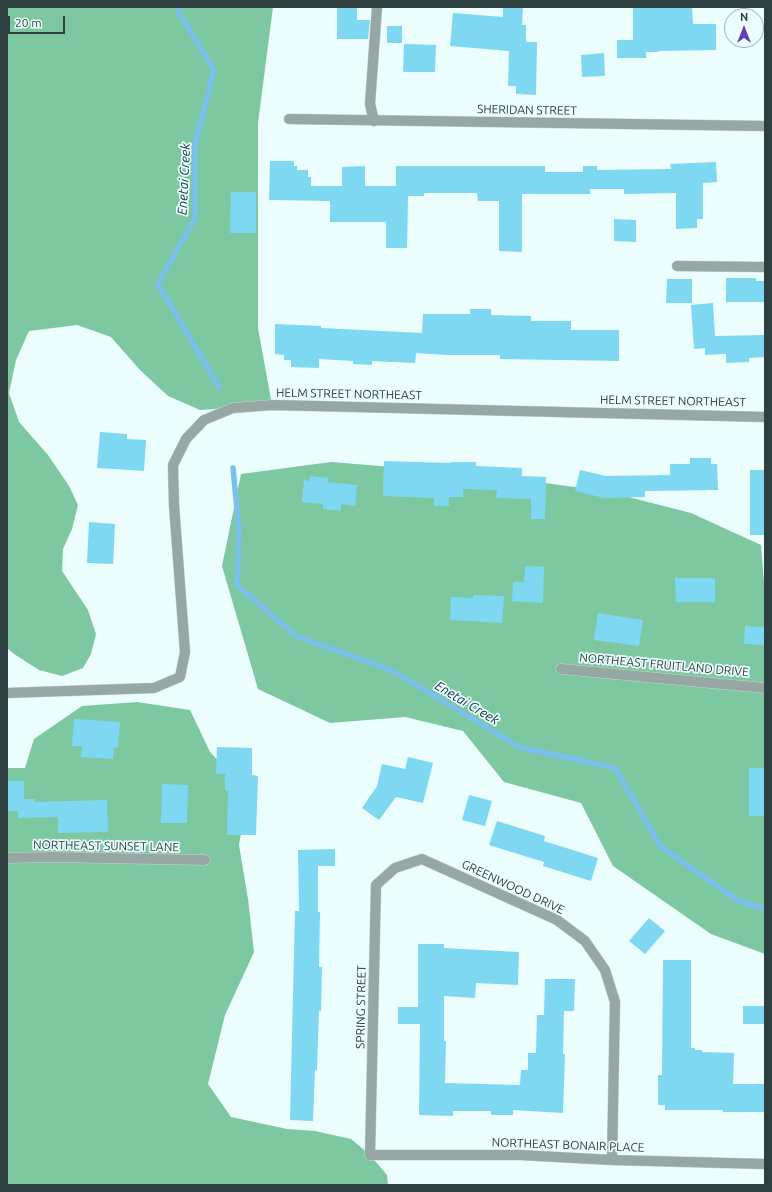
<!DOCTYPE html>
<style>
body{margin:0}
#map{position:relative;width:772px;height:1192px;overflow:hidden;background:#ecfdfd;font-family:Ubuntu,sans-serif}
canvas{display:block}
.frame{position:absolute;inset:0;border:8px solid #2e3f40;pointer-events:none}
.north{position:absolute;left:724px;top:8px;width:40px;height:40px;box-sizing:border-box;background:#ecfdfd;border:1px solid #a0b1b1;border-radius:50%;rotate:0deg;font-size:11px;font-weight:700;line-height:16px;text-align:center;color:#2e3f40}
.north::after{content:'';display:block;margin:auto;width:14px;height:18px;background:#663eb6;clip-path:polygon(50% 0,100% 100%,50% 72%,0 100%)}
.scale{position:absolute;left:8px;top:16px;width:57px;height:18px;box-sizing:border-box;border:2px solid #2e3f40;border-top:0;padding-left:5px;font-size:12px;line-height:14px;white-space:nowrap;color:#2e3f40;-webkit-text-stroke:3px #ecfdfd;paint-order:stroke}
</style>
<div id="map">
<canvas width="772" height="1192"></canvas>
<div class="frame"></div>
<div class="north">N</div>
<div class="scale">20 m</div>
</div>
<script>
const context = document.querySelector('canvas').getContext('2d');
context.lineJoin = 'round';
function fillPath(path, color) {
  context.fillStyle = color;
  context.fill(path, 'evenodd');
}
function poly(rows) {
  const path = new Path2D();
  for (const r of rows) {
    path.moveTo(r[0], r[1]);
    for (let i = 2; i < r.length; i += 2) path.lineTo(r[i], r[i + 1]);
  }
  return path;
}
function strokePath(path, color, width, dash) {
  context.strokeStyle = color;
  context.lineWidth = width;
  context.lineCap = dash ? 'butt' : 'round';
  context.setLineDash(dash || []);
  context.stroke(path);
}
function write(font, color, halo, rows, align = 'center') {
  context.font = font + ' Ubuntu,sans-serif';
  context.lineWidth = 3.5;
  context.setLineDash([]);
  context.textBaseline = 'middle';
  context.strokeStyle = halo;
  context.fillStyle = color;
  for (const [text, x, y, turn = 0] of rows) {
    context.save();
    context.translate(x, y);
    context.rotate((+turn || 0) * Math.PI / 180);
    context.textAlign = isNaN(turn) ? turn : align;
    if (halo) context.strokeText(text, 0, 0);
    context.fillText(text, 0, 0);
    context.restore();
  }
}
const forest = poly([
 [7,7,273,7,258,123,258,328,272,405,200,410,168,396,140,370,111,337,77,325,29,331,16,360,9,393,19,422,48,455,69,486,78,505,72,529,63,549,62,571,88,610,96,634,91,654,83,668,62,676,39,670,14,654,7,648],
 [331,462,477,474,605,491,691,513,761,545,765,594,765,954,711,934,613,866,581,803,504,782,463,731,405,717,330,723,258,689,222,566,241,474],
 [137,702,190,710,210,752,248,792,239,845,248,899,254,952,225,1015,208,1084,231,1117,287,1129,315,1131,351,1139,370,1155,387,1175,388,1185,7,1185,7,768,25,768,34,739,82,706]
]);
const stream = poly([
 [178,7,178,11,214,70,195,144,195,218,158,284,219,387],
 [233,468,239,531,237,585,296,636,393,671,519,747,615,768,661,847,739,901,765,909]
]);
const building = poly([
 [337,7,357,7,357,20,370,20,368,39,337,39],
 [503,7,523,7,522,25,526,25,526,42,537,42,536,95,516,94,516,86,508,86,509,51,450,46,453,13,503,17],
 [633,7,692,7,693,24,716,24,716,50,658,51,658,52,646,52,646,58,617,58,617,40,633,40],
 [387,26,402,26,402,43,387,43],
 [404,44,436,45,435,72,403,72],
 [604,53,605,76,582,77,581,55],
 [270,161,294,161,294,166,297,166,297,170,308,170,308,177,311,177,311,186,342,186,342,167,365,166,365,186,396,186,396,166,545,166,545,172,583,172,583,166,597,166,597,170,671,169,670,164,716,162,717,182,703,183,703,219,697,219,697,228,676,229,676,193,624,194,624,189,590,189,590,194,522,194,522,252,499,251,499,201,478,201,477,193,424,193,424,196,408,196,407,248,386,248,386,222,330,222,330,201,269,200],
 [231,192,256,192,256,233,230,233],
 [614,219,636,220,636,242,614,241],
 [726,278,756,278,756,281,765,281,765,302,726,302],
 [667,279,692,279,692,303,666,303],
 [713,303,715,336,765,335,765,357,749,358,749,362,726,363,726,354,705,355,705,348,694,349,691,305],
 [470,309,491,309,491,315,531,316,531,321,571,321,571,330,619,330,619,361,500,359,500,355,445,355,416,353,415,363,372,361,372,365,353,364,353,361,319,359,319,368,291,367,291,360,284,360,284,355,275,354,275,324,321,326,321,328,422,333,423,314,470,314],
 [100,432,127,434,127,439,146,440,144,471,97,468],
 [690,458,711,458,711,464,717,464,718,490,645,491,645,497,604,498,575,491,580,470,606,476,670,475,670,464,690,464],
 [384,461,451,463,451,462,476,462,476,466,522,468,522,476,546,477,545,519,531,519,531,499,496,498,497,490,463,489,463,497,449,497,449,506,434,506,434,498,383,496],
 [750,470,765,470,765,535,750,535],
 [310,476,328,478,328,482,357,485,355,506,341,504,341,511,323,509,323,504,302,502,304,480,309,481],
 [89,522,115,524,113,564,87,563],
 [525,566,544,567,543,603,512,601,513,582,524,582],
 [675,578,715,578,715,602,676,602],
 [473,595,504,596,502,623,450,620,451,597,473,598],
 [598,613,643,620,639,646,594,640],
 [745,626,765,627,765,645,744,644],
 [74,719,120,722,118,748,114,747,113,759,81,757,82,746,72,746],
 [217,747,252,748,252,775,258,776,256,835,227,835,228,791,225,791,225,774,216,774],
 [408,757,433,763,423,803,396,797,379,820,362,808,377,786,382,764,405,769],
 [749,768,765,768,765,816,749,816],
 [7,781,24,781,24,799,35,799,35,802,107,800,108,832,58,833,58,817,18,818,18,811,7,811],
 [162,784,188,785,187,823,161,823],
 [469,795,492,801,485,826,462,820],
 [497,821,545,836,544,841,598,858,591,881,543,866,544,862,489,845],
 [335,849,335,866,318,866,318,912,320,912,319,967,322,967,321,1011,319,1011,317,1070,315,1070,313,1121,290,1120,295,911,299,911,298,850],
 [649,918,665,931,645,954,629,941],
 [418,944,444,944,444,948,519,952,518,985,476,983,475,998,444,996,444,1041,446,1041,445,1083,520,1085,521,1070,528,1070,528,1053,536,1053,537,1015,544,1015,545,979,575,979,574,1011,564,1011,563,1054,565,1054,563,1113,513,1110,513,1115,491,1115,491,1111,453,1111,453,1116,419,1115,420,1024,398,1024,398,1007,418,1007],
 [663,960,691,960,691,1048,695,1048,695,1050,702,1050,702,1052,734,1053,733,1084,765,1084,765,1112,723,1112,723,1110,665,1110,665,1105,658,1105,658,1075,662,1075],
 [743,1006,765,1006,765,1024,743,1024]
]);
const service = poly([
 [374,121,370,104,377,7],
 [677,266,765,267]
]);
const minor = poly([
 [289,119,765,126],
 [561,669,765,688],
 [7,693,154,688,180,677,185,652,174,505,173,465,186,439,204,420,233,408,272,405,765,417],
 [7,858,53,857,205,860],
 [612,1160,615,1002,605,970,585,941,557,920,422,859,395,868,376,885,370,1155,520,1155,612,1160,765,1164]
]);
const streetNames = [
 ["SHERIDAN STREET",527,110,1],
 ["HELM STREET NORTHEAST",349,394,1],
 ["HELM STREET NORTHEAST",673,401,1],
 ["NORTHEAST FRUITLAND DRIVE",664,665,5],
 ["NORTHEAST SUNSET LANE",106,846,1],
 ["GREENWOOD DRIVE",513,887,25],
 ["SPRING STREET",361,1007,-89],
 ["NORTHEAST BONAIR PLACE",568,1145,2]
];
const waterNames = [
 ["Enetai Creek",184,179,-87],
 ["Enetai Creek",467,703,31]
];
fillPath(forest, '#7dc8a1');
strokePath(stream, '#7bc0eb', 5.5);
fillPath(building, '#7ed8f1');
strokePath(service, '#c6d7d7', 11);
strokePath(minor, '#c6d7d7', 11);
strokePath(service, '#97a8a4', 10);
strokePath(minor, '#97a8a4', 10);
write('12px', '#2e3f40', '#ecfdfd', streetNames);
write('italic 13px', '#103042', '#ecfdfd', waterNames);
</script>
